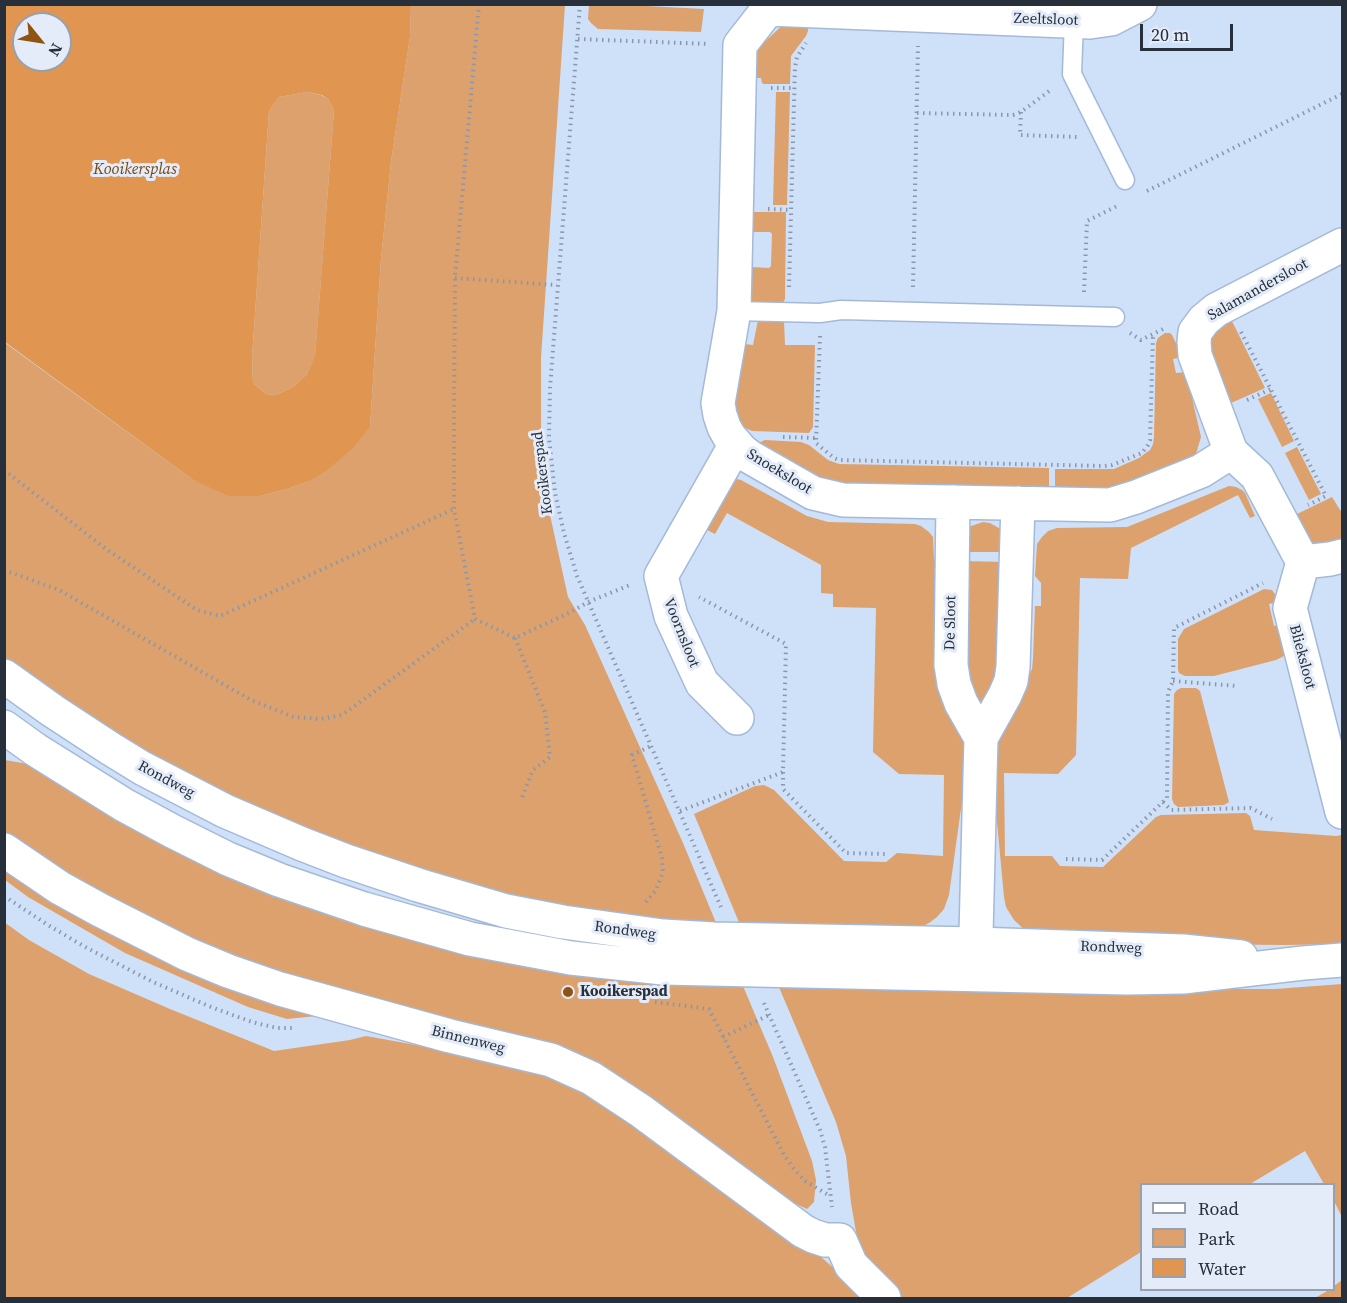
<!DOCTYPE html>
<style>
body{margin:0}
#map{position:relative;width:1347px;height:1303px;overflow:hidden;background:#cfe0f9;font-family:"Source Serif 4",serif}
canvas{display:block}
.frame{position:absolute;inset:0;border:6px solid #272f3b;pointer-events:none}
.legend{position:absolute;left:1140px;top:1183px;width:195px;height:108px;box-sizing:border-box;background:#e4ecf9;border:2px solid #98a0ad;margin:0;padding:8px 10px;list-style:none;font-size:18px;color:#272f3b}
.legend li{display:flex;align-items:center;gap:12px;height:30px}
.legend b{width:30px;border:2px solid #98a0ad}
.north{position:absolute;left:12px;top:12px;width:60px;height:60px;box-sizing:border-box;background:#e4ecf9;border:2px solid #98a0ad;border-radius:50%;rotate:120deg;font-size:16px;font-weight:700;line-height:24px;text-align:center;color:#272f3b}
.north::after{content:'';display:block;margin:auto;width:21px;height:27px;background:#8f5312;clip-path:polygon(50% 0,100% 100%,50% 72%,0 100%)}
.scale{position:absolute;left:1140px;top:24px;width:93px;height:27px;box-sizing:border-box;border:3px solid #272f3b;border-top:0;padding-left:8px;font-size:18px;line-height:21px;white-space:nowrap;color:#272f3b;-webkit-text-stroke:4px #e4ecf9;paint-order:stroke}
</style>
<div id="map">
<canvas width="1347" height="1303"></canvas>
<div class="frame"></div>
<ul class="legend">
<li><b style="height:8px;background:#fff"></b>Road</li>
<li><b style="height:16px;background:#dca16d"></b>Park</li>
<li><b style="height:16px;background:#e09650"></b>Water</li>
</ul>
<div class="north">N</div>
<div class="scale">20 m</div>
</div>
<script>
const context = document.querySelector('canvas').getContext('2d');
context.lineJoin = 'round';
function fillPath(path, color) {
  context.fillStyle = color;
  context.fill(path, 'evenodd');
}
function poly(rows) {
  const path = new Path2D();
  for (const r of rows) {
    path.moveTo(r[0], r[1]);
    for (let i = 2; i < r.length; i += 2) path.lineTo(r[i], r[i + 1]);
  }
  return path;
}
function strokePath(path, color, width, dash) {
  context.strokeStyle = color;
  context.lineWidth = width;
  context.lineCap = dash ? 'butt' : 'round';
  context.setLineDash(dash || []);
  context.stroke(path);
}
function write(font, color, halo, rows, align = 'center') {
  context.font = font + ' "Source Serif 4",serif';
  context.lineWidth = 6;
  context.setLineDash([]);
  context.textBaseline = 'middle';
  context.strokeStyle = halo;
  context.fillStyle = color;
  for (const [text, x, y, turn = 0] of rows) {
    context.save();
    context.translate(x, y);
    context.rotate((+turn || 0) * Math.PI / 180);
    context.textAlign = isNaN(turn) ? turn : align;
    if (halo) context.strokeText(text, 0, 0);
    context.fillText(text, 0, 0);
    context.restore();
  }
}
const green = poly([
 [589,4,628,5,704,9,701,32,598,29,591,23,588,19],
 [411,5,565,5,541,358,541,444,550,515,568,597,585,625,683,843,719,930,590,913,418,875,150,766,5,663,4,342,193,480,260,496,287,489,307,482,370,427,381,259,391,162,410,37],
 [808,21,808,31,806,36,791,56,790,84,764,84,762,83,761,78,754,78,756,55,761,45,785,23],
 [307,92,321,95,328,99,334,110,315,357,307,374,293,387,276,395,266,394,253,383,252,358,269,111,279,97],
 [776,92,790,92,787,205,773,205],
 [751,212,786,212,785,299,783,303,779,305,753,303,750,299,751,267,769,268,771,266,772,234,770,232,753,232,750,229],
 [1230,317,1265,388,1231,403,1227,402,1204,337],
 [758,320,784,322,785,345,815,345,813,427,809,433,752,431,745,428,742,430,739,423,734,405,744,344,753,345],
 [1165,333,1170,333,1172,335,1183,357,1173,359,1176,373,1186,372,1201,437,1196,454,1191,459,1124,489,1055,490,1055,469,1114,469,1139,458,1150,450,1153,444,1154,437,1156,343,1158,338],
 [1271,393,1294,441,1282,447,1258,399],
 [765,440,801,442,809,445,828,460,839,464,1049,468,1049,490,831,485,756,444],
 [1297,447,1321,494,1309,500,1285,453],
 [736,479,741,480,807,516,828,522,915,524,921,526,929,532,933,537,934,559,945,560,965,760,964,787,949,895,944,909,937,917,929,923,921,927,743,932,694,814,755,786,764,785,774,790,844,861,886,862,897,853,943,856,944,775,899,774,873,752,876,608,833,607,833,594,821,593,821,565,727,513,715,534,705,529,732,482],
 [1229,486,1236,487,1242,490,1245,493,1255,516,1250,518,1238,495,1131,548,1128,579,1080,578,1076,755,1058,774,1004,773,1005,856,1052,856,1060,866,1103,867,1156,817,1161,815,1246,813,1250,816,1254,830,1336,836,1342,835,1342,944,1284,945,1181,944,1027,932,1014,920,1006,907,1004,897,994,790,997,740,1032,669,1033,658,1035,606,1041,606,1041,583,1035,576,1037,544,1042,537,1048,531,1057,528,1127,527],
 [1332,497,1342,513,1342,546,1314,548,1294,517,1295,515],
 [983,522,990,523,1004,531,1008,552,962,552,967,530,971,526],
 [962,561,1008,562,1004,668,978,710,959,659],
 [1264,589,1272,590,1277,597,1278,602,1269,604,1274,626,1284,624,1289,650,1284,656,1276,660,1214,676,1185,676,1179,673,1178,670,1178,639,1184,629],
 [1181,688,1196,688,1200,691,1229,802,1224,805,1178,807,1174,804,1172,799,1174,694,1177,690],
 [5,760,34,765,276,890,740,979,773,1057,812,1161,816,1180,814,1202,807,1209,796,1204,670,1111,611,1073,284,976,185,939,80,882,5,834],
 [5,864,326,1015,287,1019,248,1007,125,953,28,897,5,880],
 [4,922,29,940,89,974,170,1009,274,1051,350,1040,366,1036,455,1052,569,1081,813,1250,868,1298,5,1298],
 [776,980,1208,989,1275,989,1342,984,1342,1217,1334,1201,1334,1184,1324,1184,1305,1151,1250,1184,1142,1184,1141,1252,1067,1298,899,1298,860,1255,851,1203,846,1156,836,1122],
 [1342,1280,1342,1298,1315,1298,1329,1290,1334,1290,1334,1286]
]);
const water = poly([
 [4,5,411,5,410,37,391,162,381,259,370,427,353,448,326,471,307,482,287,489,260,496,229,496,193,480,5,342],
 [24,24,60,24,60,60,24,60],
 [307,92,322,95,328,99,334,110,315,356,307,374,293,387,276,395,266,394,253,383,252,358,269,111,279,97]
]);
const path = poly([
 [479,4,455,278,454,420,454,509,475,619,515,638,569,613,588,602,630,585],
 [580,4,550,388,549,438,555,493,564,533,577,576,721,907],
 [578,39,709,44],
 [771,88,794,88],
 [1021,112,1020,135,1077,137],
 [917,113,1013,115,1021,112,1052,89],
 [1147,191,1342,94],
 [768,209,791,210],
 [455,278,557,285],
 [789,287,795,67,797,57,806,43],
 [913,287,918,46],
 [1084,292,1087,221,1119,205],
 [1241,332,1326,496,1308,505],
 [1130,333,1141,340,1163,329],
 [820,336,816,443,834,458,839,460,1105,466,1112,465,1142,453,1148,445,1150,440,1153,334],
 [1247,400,1271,389],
 [783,437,816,438],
 [4,470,106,549,197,610,220,616,454,509],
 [4,570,59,590,251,700,294,717,320,719,342,715,475,619],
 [515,638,545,712,550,757,533,770,521,800],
 [1173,681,1237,686],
 [783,772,783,789,846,853,885,854],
 [1163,802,1171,810,1251,808,1272,819],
 [680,811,783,772,786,644,699,597],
 [1066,859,1102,860,1167,798,1168,692,1173,681,1174,628,1263,583],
 [4,896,48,925,85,947,153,982,211,1007,252,1022,277,1028,293,1028],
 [646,902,656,890,663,872,662,858,632,755,651,746],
 [655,1002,709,1009,784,1155,794,1169,805,1181,830,1196],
 [764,1003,820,1130,825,1147,832,1207],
 [723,1037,769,1015]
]);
const lane = poly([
 [1074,21,1072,74,1125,180],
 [734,311,820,313,841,310,1115,317]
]);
const street = poly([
 [768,4,768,9,740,45,734,311,718,403,720,415,724,427,729,436,742,451,750,457,813,493,843,500,1110,505,1136,497,1201,471,1231,452],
 [768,9,1090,22,1111,19,1140,4],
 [1342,245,1216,310,1204,320,1195,332,1194,342,1195,355,1231,452,1257,476,1303,562,1290,608,1342,812],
 [736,444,661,576,671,616,702,683,737,718],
 [953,502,951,665,954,684,961,703,981,738,975,973],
 [1303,562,1330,559,1342,556],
 [981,738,1005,695,1011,681,1013,667,1018,503],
 [4,850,60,888,100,910,187,954,228,971,280,989,450,1036,551,1060,591,1078,641,1111,803,1231,813,1236,825,1240,840,1240,851,1265,884,1298]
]);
const secondary = poly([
 [4,676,53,711,111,749,142,768,225,811,302,844,346,861,418,885,506,911,563,922,663,936,714,939,976,944,1183,951,1241,957],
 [4,727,36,750,124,805,172,831,228,859,279,880,364,909,470,939,571,958,663,968,1127,978,1183,977,1303,963,1342,960]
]);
const markers = [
 [568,992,6,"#8f5312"]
];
const streetNames = [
 ["Zeeltsloot",1046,20,2],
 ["Salamandersloot",1258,290,-29],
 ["Snoeksloot",779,472,31],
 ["Kooikerspad",543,473,-97],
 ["De Sloot",951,623,-89],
 ["Voornsloot",681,633,68],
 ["Blieksloot",1302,657,75],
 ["Rondweg",166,780,28],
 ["Rondweg",625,931,8],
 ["Rondweg",1111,948,2],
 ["Binnenweg",468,1040,14]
];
const poiNames = [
 ["Kooikerspad",580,992]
];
const waterNames = [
 ["Kooikersplas",135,170]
];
fillPath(green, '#dca16d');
fillPath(water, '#e09650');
strokePath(lane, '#a4b9d8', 21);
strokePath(street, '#a4b9d8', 36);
strokePath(secondary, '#a4b9d8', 36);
strokePath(path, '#8a97aa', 4, [1.5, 4.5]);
strokePath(lane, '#fff', 18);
strokePath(street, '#fff', 33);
strokePath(secondary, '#fff', 33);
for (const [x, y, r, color] of markers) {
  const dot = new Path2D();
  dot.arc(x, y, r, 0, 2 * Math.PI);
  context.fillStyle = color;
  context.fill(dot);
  strokePath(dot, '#e4ecf9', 2);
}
write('15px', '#272f3b', '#e4ecf9', streetNames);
write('bold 15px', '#272f3b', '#e4ecf9', poiNames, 'left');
write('italic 16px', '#774612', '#e4ecf9', waterNames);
</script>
